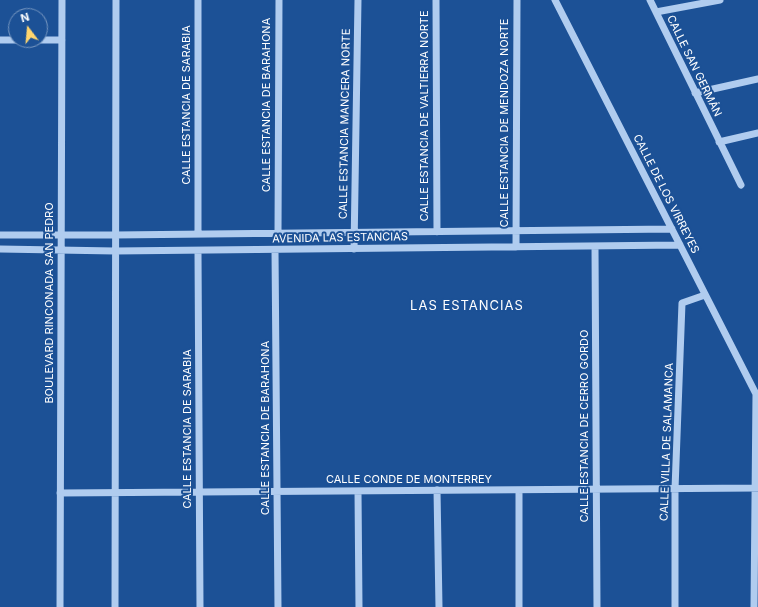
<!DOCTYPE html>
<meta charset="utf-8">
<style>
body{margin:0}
#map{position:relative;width:758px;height:607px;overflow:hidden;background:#1c5196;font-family:Inter,sans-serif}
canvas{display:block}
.north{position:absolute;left:8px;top:8px;width:40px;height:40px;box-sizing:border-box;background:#1c5196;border:1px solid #7797c0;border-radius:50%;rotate:344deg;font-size:11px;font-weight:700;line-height:16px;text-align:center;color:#fff}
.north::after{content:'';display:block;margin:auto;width:14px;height:18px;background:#ffd56e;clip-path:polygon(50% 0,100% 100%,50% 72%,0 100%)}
</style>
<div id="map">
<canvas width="758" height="607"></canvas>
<div class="north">N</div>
</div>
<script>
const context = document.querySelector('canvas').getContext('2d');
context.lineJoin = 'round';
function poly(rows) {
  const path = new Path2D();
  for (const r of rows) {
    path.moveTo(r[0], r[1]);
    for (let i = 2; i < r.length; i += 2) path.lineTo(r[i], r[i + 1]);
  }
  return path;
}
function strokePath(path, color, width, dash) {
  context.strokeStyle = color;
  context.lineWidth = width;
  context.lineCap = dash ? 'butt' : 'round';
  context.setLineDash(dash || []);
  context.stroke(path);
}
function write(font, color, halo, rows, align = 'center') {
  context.font = font + ' Inter,sans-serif';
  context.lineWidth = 4;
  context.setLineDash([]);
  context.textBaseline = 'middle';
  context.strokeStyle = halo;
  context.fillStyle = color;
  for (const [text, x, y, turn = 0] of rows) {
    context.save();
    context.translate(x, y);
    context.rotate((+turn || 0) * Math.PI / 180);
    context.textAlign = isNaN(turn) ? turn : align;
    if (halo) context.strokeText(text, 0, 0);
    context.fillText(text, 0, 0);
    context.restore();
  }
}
const minor = poly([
 [198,0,198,234],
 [436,0,437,232],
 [555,0,758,398],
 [650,0,741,185],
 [656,12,720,0],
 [0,40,16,40],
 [40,40,62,40],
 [695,93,758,79],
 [719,142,758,133],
 [278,234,279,0],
 [0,235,115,235,672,229],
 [595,246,597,607],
 [516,247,517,0],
 [0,249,115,251,680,245],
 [354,249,358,0],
 [275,250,278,607],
 [198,251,200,607],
 [437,490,439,607],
 [358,491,359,607],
 [60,493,758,488],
 [60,607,62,0],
 [115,607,116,0],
 [519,607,519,490],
 [675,607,675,489,682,303,705,295],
 [754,607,756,394]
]);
const streetNames = [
 ["CALLE SAN GERMÁN",694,66,64],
 ["CALLE ESTANCIA DE SARABIA",187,105,-90],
 ["CALLE ESTANCIA DE BARAHONA",267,105,-90],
 ["CALLE ESTANCIA DE VALTIERRA NORTE",425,116,-90],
 ["CALLE ESTANCIA DE MENDOZA NORTE",505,123,-90],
 ["CALLE ESTANCIA MANCERA NORTE",345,124,-89],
 ["CALLE DE LOS VIRREYES",666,194,63],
 ["AVENIDA LAS ESTANCIAS",340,238,-1],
 ["BOULEVARD RINCONADA SAN PEDRO",50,303,-90],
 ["CALLE ESTANCIA DE CERRO GORDO",585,426,-90],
 ["CALLE ESTANCIA DE BARAHONA",266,428,-90],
 ["CALLE ESTANCIA DE SARABIA",188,429,-90],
 ["CALLE VILLA DE SALAMANCA",667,442,-88],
 ["CALLE CONDE DE MONTERREY",409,480]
];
const quarterNames = [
 ["LAS ESTANCIAS",467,306]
];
strokePath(minor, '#b0ccef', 7);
write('11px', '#fff', '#1c5196', streetNames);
context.letterSpacing = '1px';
write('13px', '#fff', '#1c5196', quarterNames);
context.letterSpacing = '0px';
</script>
